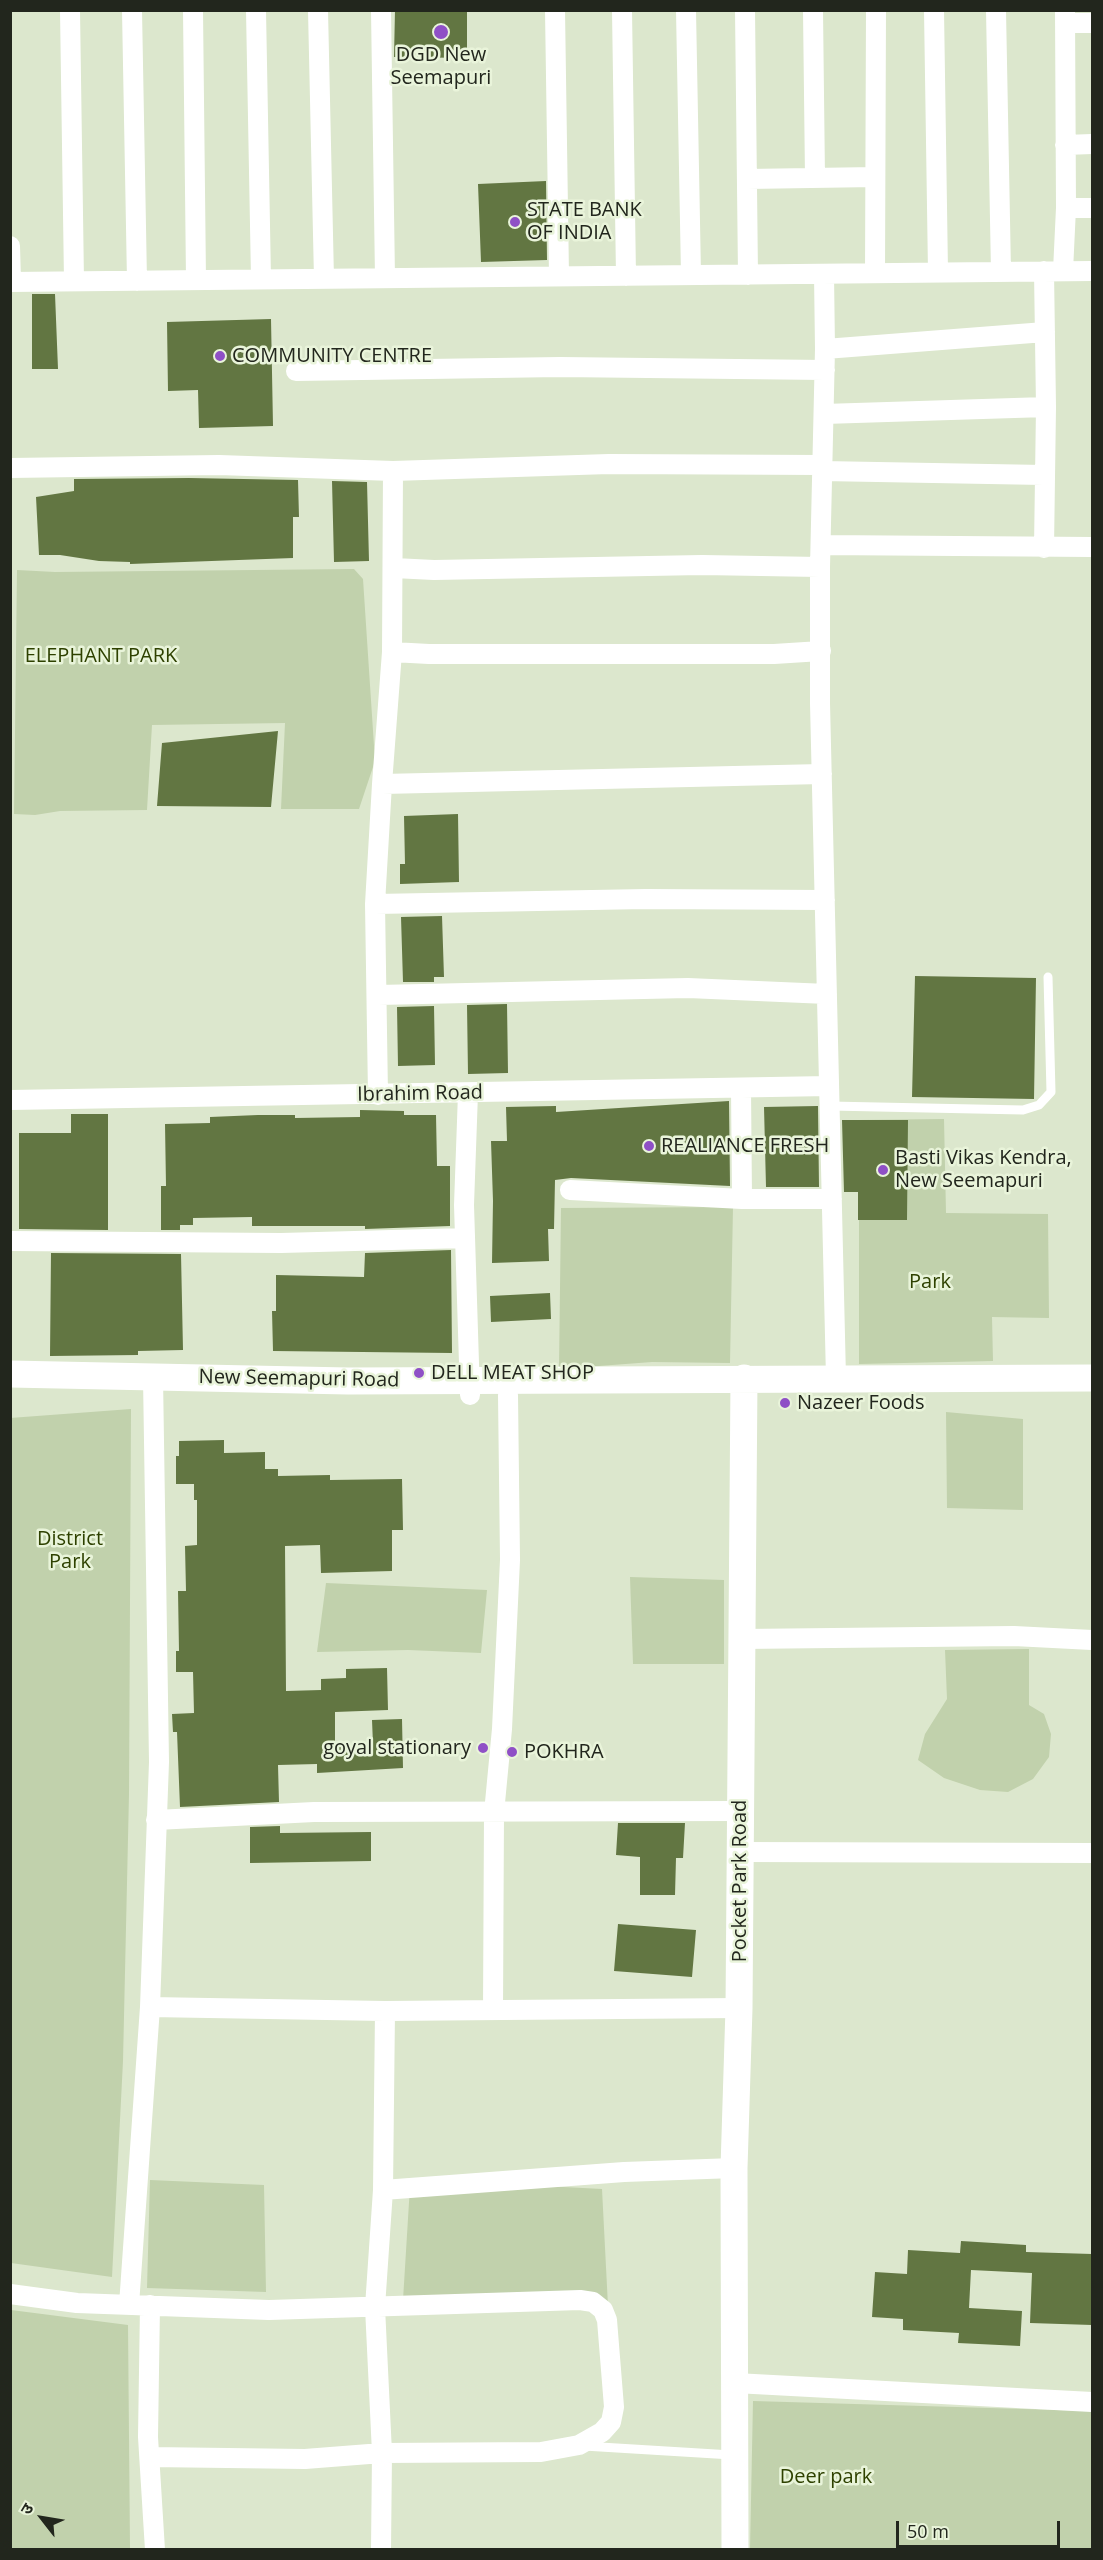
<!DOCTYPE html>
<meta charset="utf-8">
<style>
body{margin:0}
#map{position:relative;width:1103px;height:2560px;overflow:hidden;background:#dce7cd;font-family:"Open Sans","Noto Sans Devanagari",sans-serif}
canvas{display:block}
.frame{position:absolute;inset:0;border:12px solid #22261d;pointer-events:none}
.north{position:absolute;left:12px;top:2488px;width:60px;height:60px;-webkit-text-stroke:4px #e9f4da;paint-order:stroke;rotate:301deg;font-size:16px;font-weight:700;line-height:24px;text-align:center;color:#22261d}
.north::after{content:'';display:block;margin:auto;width:21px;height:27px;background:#22261d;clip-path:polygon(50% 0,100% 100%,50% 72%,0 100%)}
.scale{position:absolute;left:896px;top:2521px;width:164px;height:27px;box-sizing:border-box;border:3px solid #22261d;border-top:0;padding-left:8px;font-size:18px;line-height:21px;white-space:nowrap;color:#22261d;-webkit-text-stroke:4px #e9f4da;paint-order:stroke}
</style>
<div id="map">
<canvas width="1103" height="2560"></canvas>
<div class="frame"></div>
<div class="north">उ</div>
<div class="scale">50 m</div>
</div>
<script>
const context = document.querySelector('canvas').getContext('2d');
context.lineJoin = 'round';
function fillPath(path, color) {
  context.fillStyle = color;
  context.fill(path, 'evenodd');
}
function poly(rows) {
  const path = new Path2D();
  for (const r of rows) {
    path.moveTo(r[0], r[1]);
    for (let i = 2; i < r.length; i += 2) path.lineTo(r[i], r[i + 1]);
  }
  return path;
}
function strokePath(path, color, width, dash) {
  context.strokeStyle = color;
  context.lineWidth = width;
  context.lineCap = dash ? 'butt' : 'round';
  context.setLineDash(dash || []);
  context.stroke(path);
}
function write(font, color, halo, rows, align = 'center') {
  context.font = font + ' "Open Sans",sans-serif';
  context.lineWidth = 5;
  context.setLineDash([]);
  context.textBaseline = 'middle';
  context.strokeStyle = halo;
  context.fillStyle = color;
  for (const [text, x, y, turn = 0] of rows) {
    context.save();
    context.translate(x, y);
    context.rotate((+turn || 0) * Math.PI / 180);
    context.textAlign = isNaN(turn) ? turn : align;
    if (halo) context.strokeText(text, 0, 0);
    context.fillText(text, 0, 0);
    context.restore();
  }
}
const green = poly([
 [354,569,363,579,375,761,359,809,281,809,285,723,152,725,147,810,60,811,35,815,14,814,17,570,55,572],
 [944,1119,946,1213,1048,1214,1049,1318,992,1317,993,1361,859,1364,859,1120],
 [733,1207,730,1363,652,1362,559,1369,561,1208],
 [131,1409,129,1794,123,2061,112,2277,11,2263,10,1418],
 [946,1412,1023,1419,1023,1510,947,1508],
 [630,1577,724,1580,724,1664,633,1664],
 [326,1583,487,1590,481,1653,408,1650,317,1652],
 [1029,1649,1029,1705,1044,1714,1051,1734,1049,1757,1033,1779,1008,1792,980,1790,944,1778,918,1760,925,1734,947,1699,945,1650],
 [150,2180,264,2185,266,2292,147,2288],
 [506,2184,602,2189,608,2306,403,2300,410,2186],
 [11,2310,128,2325,130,2549,11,2549],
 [753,2401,1092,2411,1092,2549,750,2550]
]);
const building = poly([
 [395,10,467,10,467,58,394,57],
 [546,181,547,260,481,262,478,184],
 [32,294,55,294,58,369,32,369],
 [271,319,273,426,199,428,198,390,168,391,167,322],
 [189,478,298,480,299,517,293,517,293,558,130,564,130,562,99,561,60,555,39,555,36,497,74,491,74,479],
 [332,481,367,482,369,561,334,562],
 [278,731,271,807,157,806,162,743],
 [458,814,459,882,400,884,400,864,405,864,404,816],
 [442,916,444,977,434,977,434,982,403,982,401,917],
 [915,976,1036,978,1034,1099,912,1097],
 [507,1004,508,1073,468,1074,467,1005],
 [434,1006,435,1065,398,1066,397,1007],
 [729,1101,730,1186,571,1178,555,1180,554,1229,548,1229,549,1261,492,1263,493,1201,491,1141,507,1141,506,1107,556,1106,556,1112],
 [818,1106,819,1187,766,1187,764,1107],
 [360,1110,404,1111,404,1115,436,1115,437,1166,450,1166,450,1226,365,1229,365,1226,252,1226,252,1217,193,1218,193,1225,180,1225,180,1230,161,1230,161,1186,166,1186,165,1124,210,1123,210,1117,258,1115,295,1115,295,1118,360,1117],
 [71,1114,108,1114,108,1230,19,1229,19,1133,71,1133],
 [842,1120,908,1120,907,1220,858,1220,858,1192,844,1192],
 [451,1250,452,1353,273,1351,272,1311,276,1311,276,1275,364,1277,365,1253],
 [51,1253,181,1254,183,1350,138,1351,138,1355,50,1356],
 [550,1293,551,1319,491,1322,490,1296],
 [224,1440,224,1453,265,1452,265,1469,278,1469,278,1476,330,1475,330,1480,402,1479,403,1530,392,1530,392,1571,321,1573,320,1545,285,1546,286,1691,321,1690,321,1679,346,1678,346,1669,387,1668,388,1710,335,1712,335,1745,373,1744,372,1720,402,1719,403,1768,317,1773,317,1764,278,1765,279,1802,180,1807,177,1732,173,1732,172,1714,194,1713,193,1672,176,1672,176,1651,179,1651,178,1591,186,1591,185,1546,197,1545,197,1500,194,1500,194,1484,176,1484,176,1456,179,1456,179,1441],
 [618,1823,685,1823,683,1858,676,1858,675,1895,640,1895,640,1857,616,1855],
 [280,1826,280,1833,371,1832,371,1861,250,1863,250,1827],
 [618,1924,696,1930,692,1977,614,1971],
 [961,2241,1026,2245,1026,2252,1092,2254,1092,2325,1030,2323,1032,2273,971,2270,969,2308,1022,2311,1020,2346,958,2343,959,2333,903,2330,903,2319,872,2317,875,2272,907,2274,908,2250,960,2253]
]);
const lane = poly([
 [830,1106,1023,1110,1039,1105,1051,1092,1048,977],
 [584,2446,732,2455]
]);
const street = poly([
 [70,10,74,281],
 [132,10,137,281],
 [193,10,196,280],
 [256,10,261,279],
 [318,10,324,279],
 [381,10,385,278],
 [555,10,559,276],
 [622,10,626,276],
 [686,10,691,275],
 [745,10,748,275],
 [813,10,815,178],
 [934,10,938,272],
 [996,10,1001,272],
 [1065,23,1092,23],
 [1065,145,1092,144],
 [747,179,875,177],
 [1066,208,1092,208],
 [10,246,11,282],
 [1063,271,1066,208,1065,10],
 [875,273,876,10],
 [824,274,825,349,820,567,820,703,836,1378],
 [10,282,1092,271],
 [825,349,1045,332],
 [296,371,560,367,825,370],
 [824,414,1046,407],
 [10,468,219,465,393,471,609,464,822,465],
 [822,471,1044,475],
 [822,545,1092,547],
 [1044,548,1046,407,1044,271],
 [394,568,434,570,702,565,820,567],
 [392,652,429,654,774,654,821,651],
 [382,784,822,774],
 [375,904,646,899,825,900],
 [378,995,688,988,827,994],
 [741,1088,742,1199],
 [468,1093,464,1205,470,1395],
 [378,1095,375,904,382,784,392,652,393,471],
 [10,1100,829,1086],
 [570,1190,742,1199,832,1199],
 [10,1241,281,1243,465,1238],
 [742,1639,1014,1636,1092,1640],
 [156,1820,314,1812,740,1811],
 [740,1852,1092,1853],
 [150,2007,385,2011,739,2008],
 [493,2010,494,1813,502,1729,510,1560,508,1395],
 [383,2190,624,2172,734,2168],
 [10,2294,77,2303,269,2310,580,2300,593,2302,603,2310,607,2320,614,2407,611,2422,602,2432,579,2445,541,2452,382,2453,305,2459,150,2457],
 [129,2305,150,2007,159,1762,153,1377],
 [150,2305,148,2437,155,2550],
 [735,2383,1092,2402],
 [381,2550,382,2453,375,2307,383,2190,385,2011]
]);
const secondary = poly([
 [10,1374,348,1381,1092,1378],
 [735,2550,734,2168,739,2008,744,1378]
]);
const markers = [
 [441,32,8,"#8f50c6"],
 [515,222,6,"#8f50c6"],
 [220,356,6,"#8f50c6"],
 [649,1146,6,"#8f50c6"],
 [883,1170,6,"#8f50c6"],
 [419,1373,6,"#8f50c6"],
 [785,1403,6,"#8f50c6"],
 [483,1748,6,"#8f50c6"],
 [512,1752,6,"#8f50c6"]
];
const poiNames = [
 ["DGD New",441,55,"center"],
 ["Seemapuri",441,78,"center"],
 ["STATE BANK",527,210],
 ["OF INDIA",527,233],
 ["COMMUNITY CENTRE",232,356],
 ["REALIANCE FRESH",661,1146],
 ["Basti Vikas Kendra,",895,1158],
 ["New Seemapuri",895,1181],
 ["DELL MEAT SHOP",431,1373],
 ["Nazeer Foods",797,1403],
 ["goyal stationary",471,1748,"right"],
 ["POKHRA",524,1752]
];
const parkNames = [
 ["ELEPHANT PARK",101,656],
 ["Park",930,1282],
 ["District",70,1539],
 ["Park",70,1562],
 ["Deer park",826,2477]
];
const streetNames = [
 ["Ibrahim Road",420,1094,-1],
 ["New Seemapuri Road",299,1379,1],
 ["Pocket Park Road",740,1881,-90]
];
fillPath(green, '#c1d1ac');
fillPath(building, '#627642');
strokePath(lane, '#fff', 9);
strokePath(street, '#fff', 20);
strokePath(secondary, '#fff', 27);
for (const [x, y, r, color] of markers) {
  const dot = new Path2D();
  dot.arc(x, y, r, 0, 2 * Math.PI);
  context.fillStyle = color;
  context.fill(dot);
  strokePath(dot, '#e9f4da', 2);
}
write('20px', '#22261d', '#e9f4da', poiNames, 'left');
write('20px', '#2e4100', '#e9f4da', parkNames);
write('20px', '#22261d', '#e9f4da', streetNames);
</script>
